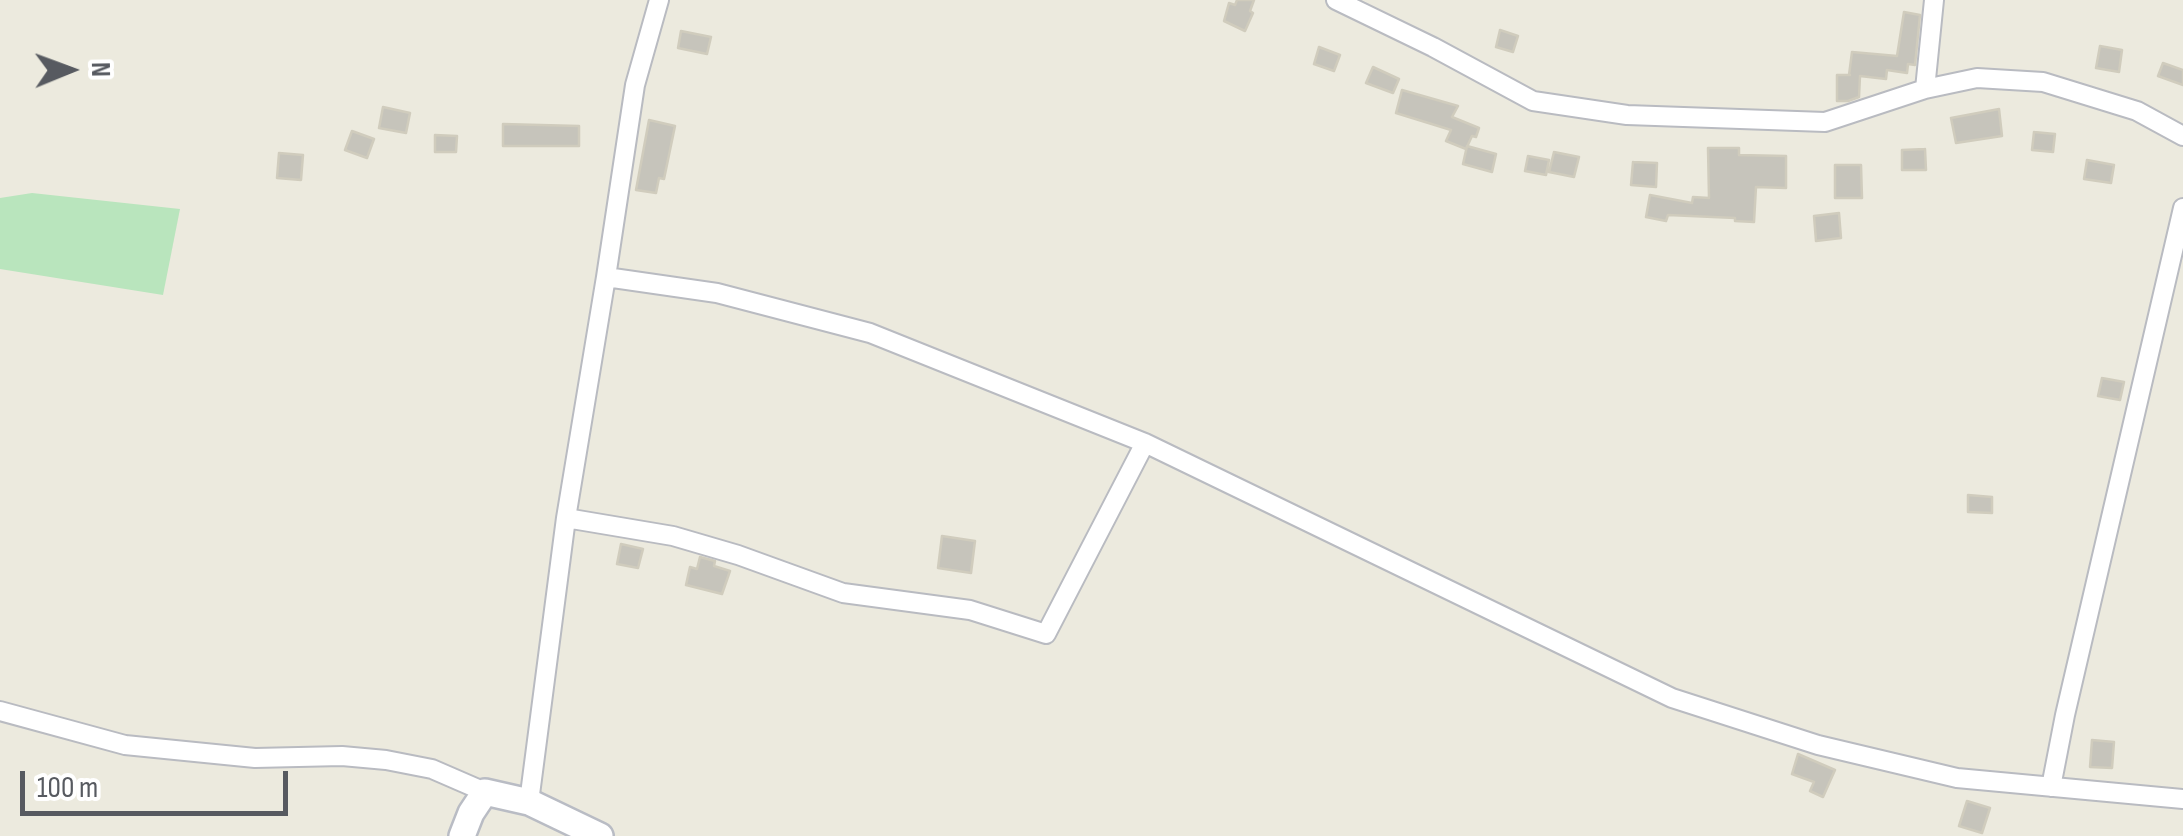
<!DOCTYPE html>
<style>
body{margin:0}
#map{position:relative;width:2183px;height:836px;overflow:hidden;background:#eceade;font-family:"Sofia Sans Condensed",sans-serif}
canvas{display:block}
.north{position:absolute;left:20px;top:20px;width:100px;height:100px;-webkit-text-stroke:8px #fff;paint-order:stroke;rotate:89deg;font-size:28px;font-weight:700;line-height:40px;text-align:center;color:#575a60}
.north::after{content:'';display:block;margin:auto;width:35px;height:45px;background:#575a60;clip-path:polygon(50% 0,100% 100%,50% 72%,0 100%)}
.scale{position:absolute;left:20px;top:771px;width:268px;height:45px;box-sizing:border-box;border:5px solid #575a60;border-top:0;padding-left:12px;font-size:30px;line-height:35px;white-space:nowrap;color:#575a60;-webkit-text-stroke:8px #fff;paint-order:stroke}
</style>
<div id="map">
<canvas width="2183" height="836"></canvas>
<div class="north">N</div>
<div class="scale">100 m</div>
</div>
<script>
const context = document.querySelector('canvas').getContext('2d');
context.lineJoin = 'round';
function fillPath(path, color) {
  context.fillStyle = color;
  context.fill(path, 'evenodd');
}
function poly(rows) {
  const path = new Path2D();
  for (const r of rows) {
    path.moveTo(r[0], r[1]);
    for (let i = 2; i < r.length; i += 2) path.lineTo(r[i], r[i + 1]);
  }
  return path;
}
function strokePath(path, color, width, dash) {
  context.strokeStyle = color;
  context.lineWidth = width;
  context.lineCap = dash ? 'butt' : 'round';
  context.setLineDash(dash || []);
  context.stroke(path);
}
const green = poly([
 [32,193,180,209,163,295,0,269,0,198]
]);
const building = poly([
 [1237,0,1254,0,1250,11,1253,13,1245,31,1224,21,1229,3,1235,5,1237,0],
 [1904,12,1920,15,1915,65,1908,64,1907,73,1887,70,1886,79,1860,76,1859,97,1848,101,1837,101,1837,75,1850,75,1849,75,1852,52,1897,56,1904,12],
 [1500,30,1518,36,1513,52,1496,47,1500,30],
 [681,31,711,37,707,54,678,48,681,31],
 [2100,46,2122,50,2119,72,2096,68,2100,46],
 [1319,47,1340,55,1334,71,1314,64,1319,47],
 [2163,63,2183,70,2183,85,2158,76,2163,63],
 [1373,67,1399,79,1393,93,1366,83,1373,67],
 [1402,90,1458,106,1452,117,1479,128,1476,137,1472,136,1466,149,1446,141,1451,130,1396,113,1402,90],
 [383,107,410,113,406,133,379,128,383,107],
 [1999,109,2002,136,1956,143,1951,118,1999,109],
 [649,120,675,126,664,179,659,178,656,193,636,190,649,120],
 [503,124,579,126,579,146,503,146,503,124],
 [352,131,374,139,367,158,345,150,352,131],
 [2034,132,2055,134,2053,152,2032,150,2034,132],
 [435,135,457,136,456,152,435,152,435,135],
 [1467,146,1496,154,1492,172,1463,164,1467,146],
 [1708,148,1739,148,1739,155,1786,156,1786,188,1756,187,1754,222,1735,221,1735,218,1668,215,1666,221,1646,217,1650,195,1692,203,1693,197,1709,198,1708,148],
 [1925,149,1926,170,1902,170,1902,150,1925,149],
 [1554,152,1579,157,1574,177,1549,172,1554,152],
 [279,153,303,155,301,180,277,178,279,153],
 [1528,156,1549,160,1546,175,1525,171,1528,156],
 [2087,160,2114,165,2111,183,2084,179,2087,160],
 [1633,162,1657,163,1656,187,1631,185,1633,162],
 [1835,165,1861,165,1862,198,1835,198,1835,165],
 [1839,213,1841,238,1816,241,1814,216,1839,213],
 [2102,378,2124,382,2120,400,2098,396,2102,378],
 [1968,495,1992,497,1992,513,1968,512,1968,495],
 [942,536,975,541,971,573,938,568,942,536],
 [621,544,643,549,638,568,617,564,621,544],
 [700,557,715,561,714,566,730,571,722,594,686,585,690,567,697,569,700,557],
 [2092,740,2114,742,2112,768,2090,767,2092,740],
 [1798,754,1835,770,1823,797,1810,791,1814,782,1792,774,1798,754],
 [1967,801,1990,808,1982,833,1959,826,1967,801]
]);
const street = poly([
 [659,0,635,85,606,277,717,293,870,333,1145,443,1672,698,1818,745,1957,778,2183,799],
 [1336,0,1433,47,1533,101,1627,115,1825,122,1925,89,1977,78,2043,82,2137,111,2183,136],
 [1925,89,1934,0],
 [566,518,673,536,738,555,843,593,970,610,1046,634,1145,443],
 [0,711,125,745,255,758,342,756,386,760,432,769,485,792],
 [2051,787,2065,715,2183,208],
 [529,802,566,518,606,277]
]);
const secondary = poly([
 [462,836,471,813,485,792,529,802,600,836]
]);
fillPath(green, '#b9e5bd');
fillPath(building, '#c6c4bb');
strokePath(building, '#d0ccbd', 2.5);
strokePath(street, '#b9bbc1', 22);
strokePath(secondary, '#b9bcc4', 30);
strokePath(street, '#fff', 18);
strokePath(secondary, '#fff', 25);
</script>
